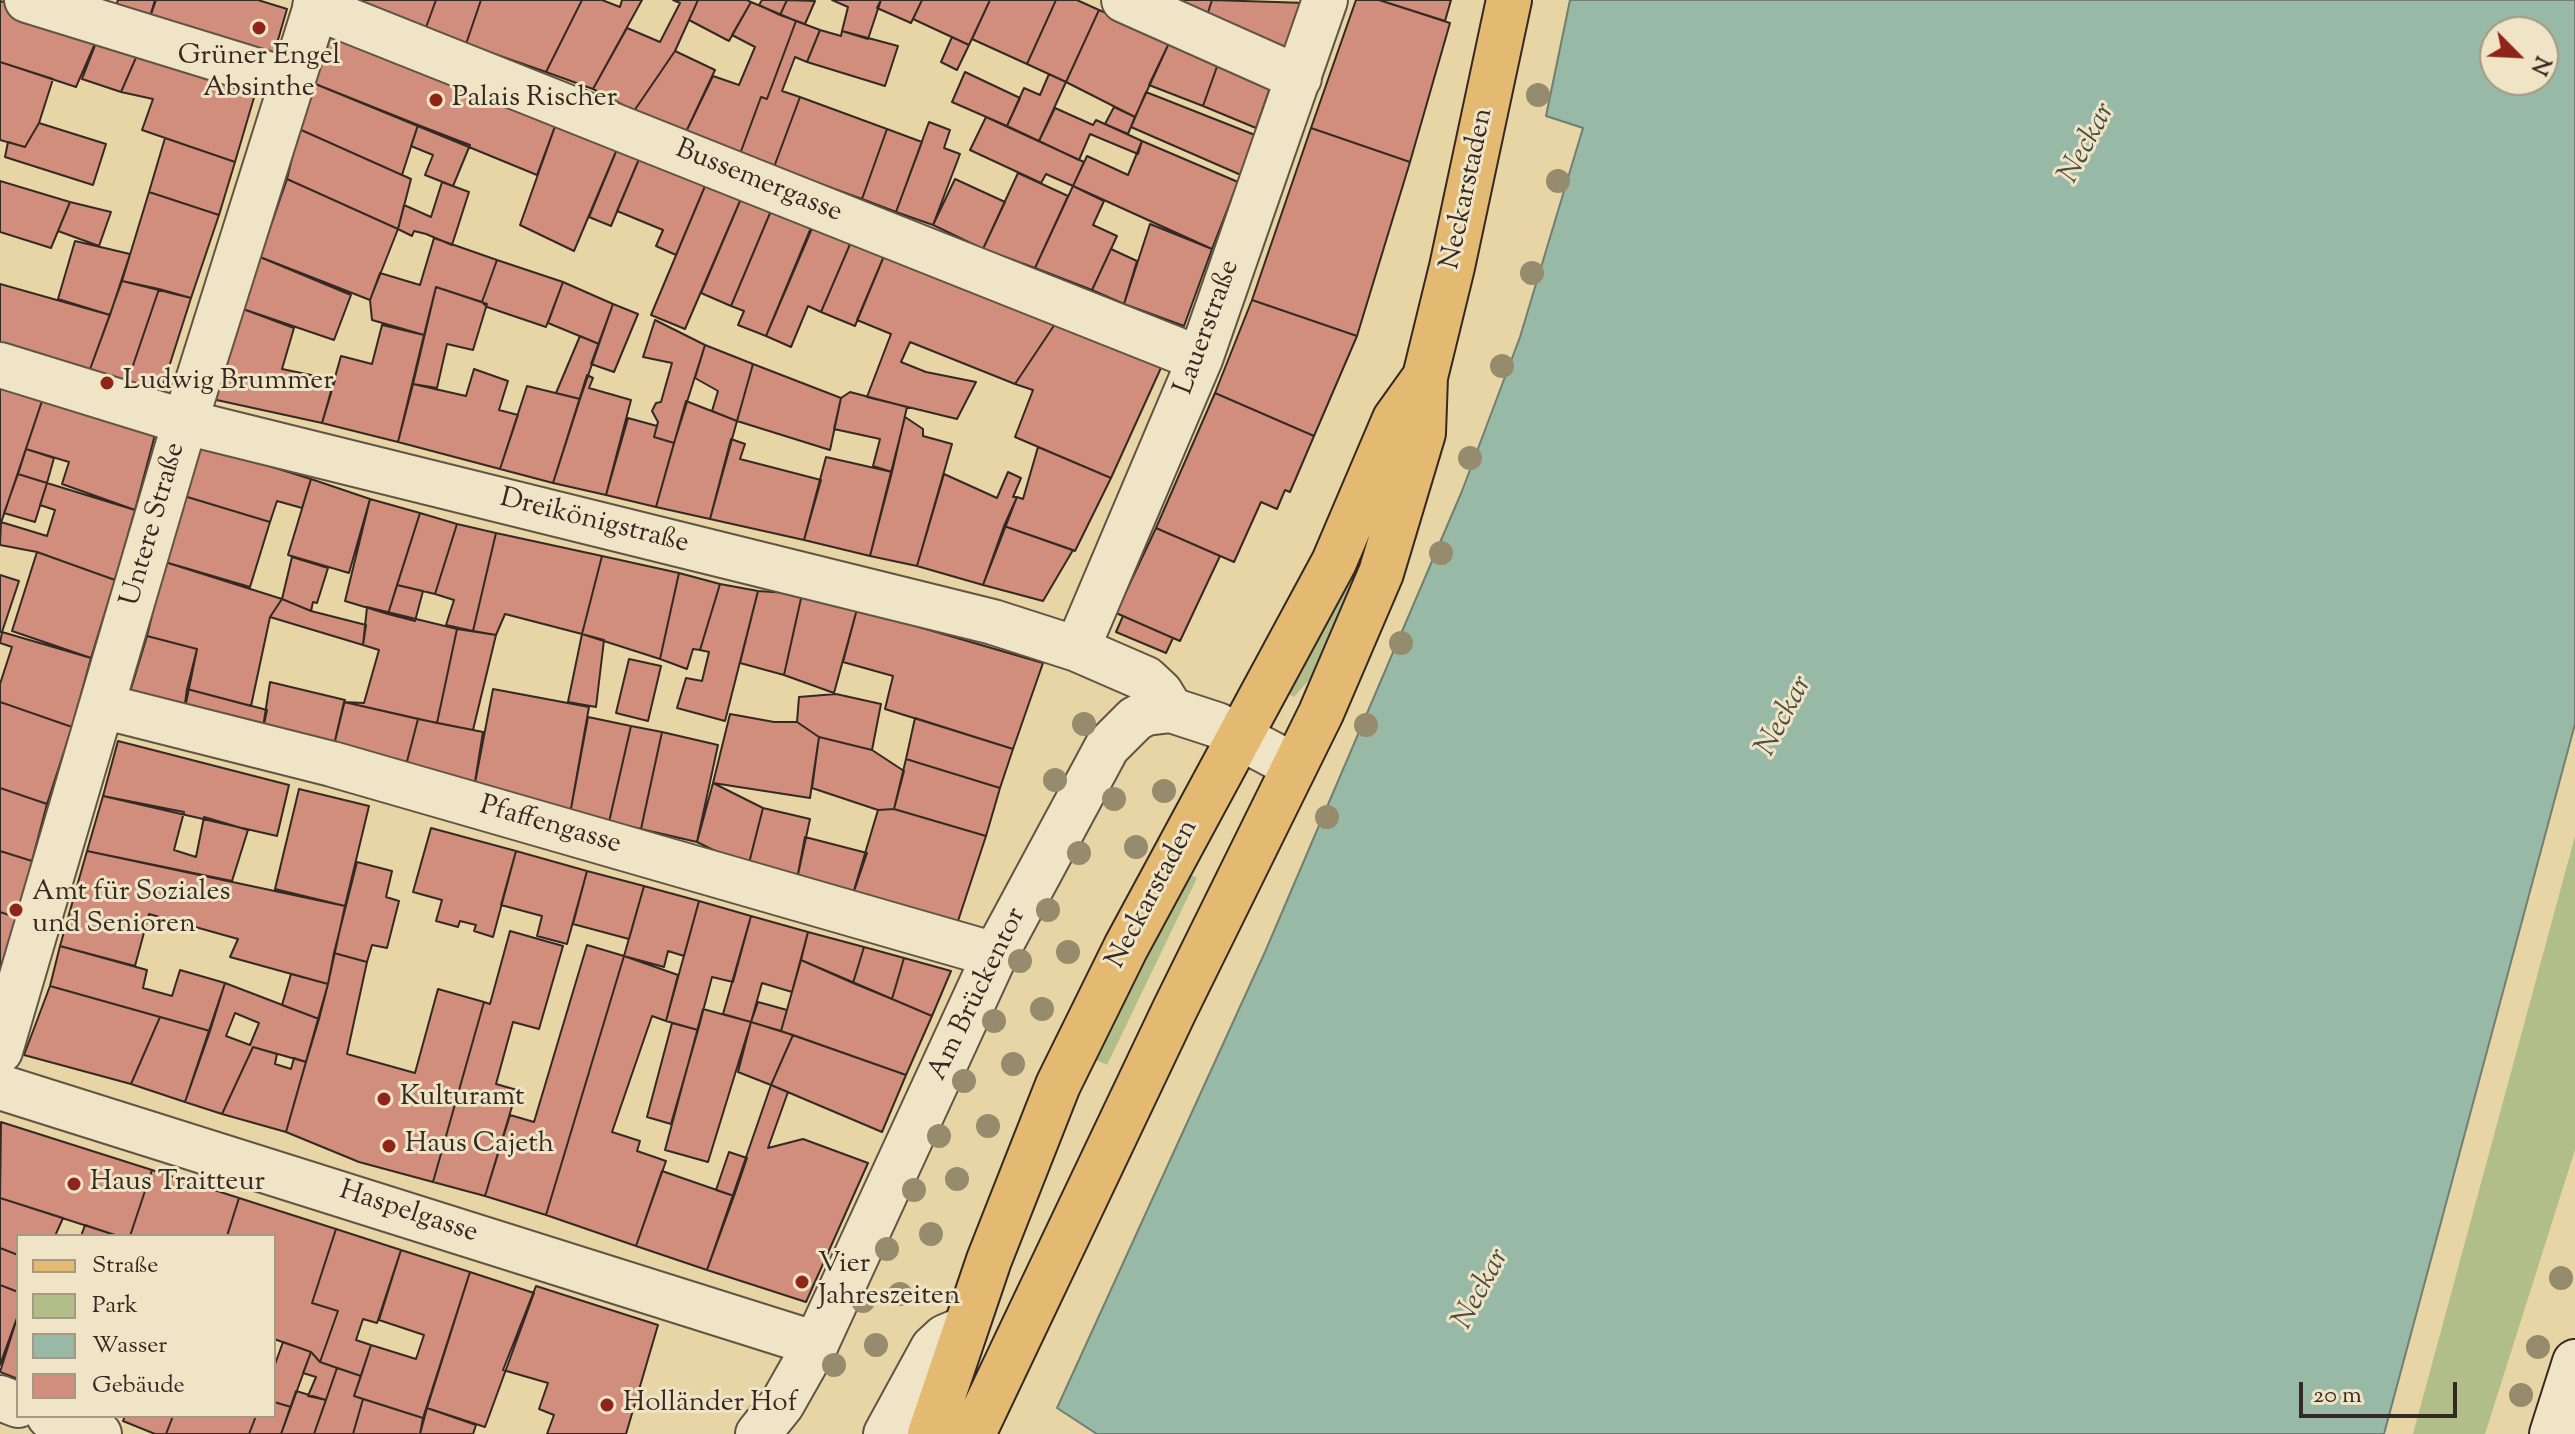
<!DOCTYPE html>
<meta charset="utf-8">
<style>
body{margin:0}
#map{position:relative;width:2575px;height:1434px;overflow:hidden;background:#e7d5a6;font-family:"Sorts Mill Goudy",serif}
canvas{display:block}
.legend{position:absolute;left:16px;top:1234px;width:260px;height:184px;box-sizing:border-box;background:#efe4c5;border:2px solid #a59985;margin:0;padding:10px 14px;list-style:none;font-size:24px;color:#352924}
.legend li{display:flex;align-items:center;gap:16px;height:40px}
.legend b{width:40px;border:2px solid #a59985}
.north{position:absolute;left:2479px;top:16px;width:80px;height:80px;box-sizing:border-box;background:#efe4c5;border:2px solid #a59985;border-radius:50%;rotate:114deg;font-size:22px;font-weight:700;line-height:32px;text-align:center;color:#352924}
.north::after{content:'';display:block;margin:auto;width:28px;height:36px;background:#8f2418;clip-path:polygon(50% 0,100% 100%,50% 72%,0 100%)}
.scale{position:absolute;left:2299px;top:1382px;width:158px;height:36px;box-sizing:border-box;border:4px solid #352924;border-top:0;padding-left:10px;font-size:24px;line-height:28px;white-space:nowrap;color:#352924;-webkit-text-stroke:6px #efe4c5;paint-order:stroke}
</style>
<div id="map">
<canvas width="2575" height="1434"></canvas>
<ul class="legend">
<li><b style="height:10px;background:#e4ba73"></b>Straße</li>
<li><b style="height:22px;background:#b2be89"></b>Park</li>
<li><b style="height:22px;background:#97b9a5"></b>Wasser</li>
<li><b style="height:22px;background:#d28e7c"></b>Gebäude</li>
</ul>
<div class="north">N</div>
<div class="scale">20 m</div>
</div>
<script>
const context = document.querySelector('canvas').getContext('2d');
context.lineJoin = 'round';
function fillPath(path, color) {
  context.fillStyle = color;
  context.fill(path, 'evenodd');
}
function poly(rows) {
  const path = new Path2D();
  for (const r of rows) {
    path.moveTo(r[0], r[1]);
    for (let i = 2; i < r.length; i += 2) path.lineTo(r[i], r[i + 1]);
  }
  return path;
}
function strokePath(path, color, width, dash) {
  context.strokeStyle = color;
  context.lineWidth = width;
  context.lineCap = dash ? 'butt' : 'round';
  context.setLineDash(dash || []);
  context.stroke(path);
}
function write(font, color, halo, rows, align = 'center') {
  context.font = font + ' "Sorts Mill Goudy",serif';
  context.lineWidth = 6;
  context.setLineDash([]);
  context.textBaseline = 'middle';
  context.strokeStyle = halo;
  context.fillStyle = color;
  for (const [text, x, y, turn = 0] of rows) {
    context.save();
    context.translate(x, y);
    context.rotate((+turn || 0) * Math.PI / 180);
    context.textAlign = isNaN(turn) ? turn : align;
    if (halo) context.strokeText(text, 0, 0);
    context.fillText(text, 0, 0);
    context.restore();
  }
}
const green = poly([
 [1377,509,1361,570,1316,672,1294,697,1287,693],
 [2575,836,2575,1150,2485,1434,2413,1434],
 [1187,873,1197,878,1107,1065,1094,1059]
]);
const water = poly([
 [1570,0,2575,0,2575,724,2384,1434,1097,1434,1057,1408,1265,952,1462,491,1520,337,1583,128,1546,116,1570,0],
 [2495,32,2543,32,2543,80,2495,80,2495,32]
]);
const building = poly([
 [118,0,155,0,149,20,115,8,118,0],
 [156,0,258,0,287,9,273,57,149,20,156,0],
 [343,0,436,0,425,30,343,0],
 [436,0,481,0,466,44,425,30,436,0],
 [481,0,582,0,546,72,466,44,481,0],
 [582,0,602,0,620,7,622,0,642,0,593,89,546,72,582,0],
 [673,0,698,0,675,51,634,111,593,89,627,28,660,42,680,3,673,0],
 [698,0,747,0,751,2,729,41,689,20,698,0],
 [762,0,787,0,780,15,759,5,762,0],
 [787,0,815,1,805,24,780,15,787,0],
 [832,0,881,0,868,39,842,31,848,7,832,0],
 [881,0,922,0,911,23,877,8,881,0],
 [922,0,990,0,969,45,913,19,922,0],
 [990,0,1056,0,1027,64,972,39,990,0],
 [1056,0,1077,0,1099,10,1066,82,1027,64,1056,0],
 [1168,0,1212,0,1205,22,1168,0],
 [1212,0,1306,3,1290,56,1205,22,1212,0],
 [1356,0,1379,0,1450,23,1410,162,1311,128,1356,0],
 [1379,0,1451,0,1445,21,1379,0],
 [0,1,101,30,76,87,0,62,0,1],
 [751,2,796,21,767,99,761,97,740,154,685,134,713,76,739,85,755,47,732,35,751,2],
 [1099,10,1170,41,1135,117,1066,82,1099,10],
 [796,21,820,30,807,62,795,57,782,91,800,97,774,167,740,154,761,97,767,99,796,21],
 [332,27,558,118,537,175,313,83,332,27],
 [101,30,141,46,121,92,82,79,101,30],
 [820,30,841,36,842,31,898,46,885,86,807,62,820,30],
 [952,37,969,45,957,70,941,62,952,37],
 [1170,41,1219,61,1203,106,1149,85,1170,41],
 [141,46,258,84,235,162,142,130,153,99,121,92,141,46],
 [675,51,715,70,685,134,634,111,675,51],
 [1219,61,1272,82,1256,128,1203,106,1219,61],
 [0,62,53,79,39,123,25,147,0,140,0,62],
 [965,72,1020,98,1007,126,952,102,965,72],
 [1049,74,1066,82,1039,141,1007,126,1024,88,1040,95,1049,74],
 [313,83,418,125,402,175,299,129,313,83],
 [1146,92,1255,135,1241,175,1131,127,1146,92],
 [800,97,887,129,862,199,774,167,800,97],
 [1114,107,1135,117,1128,134,1105,124,1114,107],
 [1055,108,1093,125,1096,120,1142,141,1138,154,1090,134,1079,160,1039,141,1055,108],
 [986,117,1084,162,1073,186,1046,174,1041,183,970,150,986,117],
 [558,118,620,142,574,251,520,225,558,118],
 [929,122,950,130,944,148,960,154,933,225,896,212,929,122],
 [39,123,106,144,93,185,5,157,8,142,25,147,39,123],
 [418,125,470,145,453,186,425,175,433,155,411,146,418,125],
 [1311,128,1410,162,1357,336,1252,300,1311,128],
 [299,129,411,179,398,229,287,179,299,129],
 [887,129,922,142,896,212,862,199,887,129],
 [165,138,235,162,219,215,149,192,165,138],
 [1142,141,1238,182,1212,249,1073,186,1087,156,1128,175,1142,141],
 [620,142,642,152,611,226,589,217,620,142],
 [642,152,708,179,676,255,656,246,663,230,617,211,642,152],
 [1018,173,1068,196,1035,268,983,249,1018,173],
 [287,179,398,229,370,300,260,257,287,179],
 [708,179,743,194,685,329,651,315,708,179],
 [955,179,1005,202,983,249,933,225,955,179],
 [0,181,70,202,51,248,0,232,0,181],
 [442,182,469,192,452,245,426,234,414,231,412,236,398,229,404,205,431,217,442,182],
 [1073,186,1104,201,1093,225,1117,236,1092,290,1035,268,1073,186],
 [149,192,219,215,191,298,122,281,149,192],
 [743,194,773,206,731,306,701,293,743,194],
 [70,202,111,212,99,246,58,231,70,202],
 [773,206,813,223,766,336,738,325,744,311,731,306,773,206],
 [1150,224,1212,249,1184,326,1124,304,1150,224],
 [813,226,851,242,821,312,808,306,791,347,766,336,813,226],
 [434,238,497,260,482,302,436,287,424,335,372,320,370,300,380,273,420,285,434,238],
 [75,241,130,254,110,315,58,299,75,241],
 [851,242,884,256,855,326,821,312,851,242],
 [1111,249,1137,261,1124,304,1092,290,1111,249],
 [884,256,1059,318,1015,384,910,342,901,362,926,372,976,382,957,419,867,397,891,334,857,320,884,256],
 [260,257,351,295,334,340,243,309,260,257],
 [497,260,563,282,546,327,487,307,482,302,497,260],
 [122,281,159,289,127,383,89,372,122,281],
 [563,282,613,304,599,344,548,323,563,282],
 [0,284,110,315,89,372,0,343,0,284],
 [436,287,487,304,473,350,447,344,437,388,413,384,436,287],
 [159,289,191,298,160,395,127,383,159,289],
 [1252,300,1357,336,1314,436,1215,393,1252,300],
 [613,304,638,314,614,372,591,364,613,304],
 [243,309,294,328,282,369,335,380,322,423,212,399,243,309],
 [1059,318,1165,359,1111,478,1015,437,1033,390,1015,384,1059,318],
 [655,320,705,345,674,443,654,437,658,422,652,411,656,403,661,402,672,363,643,357,655,320],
 [382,325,424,335,398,442,322,423,341,356,372,364,382,325],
 [580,336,599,344,580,399,556,393,580,336],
 [705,345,753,364,737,421,712,411,718,391,695,378,705,345],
 [753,364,841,398,830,450,737,421,753,364],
 [474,369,508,381,499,410,518,415,500,469,398,442,413,384,466,396,474,369],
 [587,375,593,378,589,388,631,400,606,495,553,483,587,375],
 [0,384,43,398,0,526,0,384],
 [527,386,580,399,553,483,500,469,527,386],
 [850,392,907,407,892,472,873,466,880,439,834,429,841,398,850,392],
 [1215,393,1314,436,1290,492,1285,490,1277,509,1261,502,1234,562,1156,528,1215,393],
 [43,398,156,431,135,510,62,484,69,462,26,449,43,398],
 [686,401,737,421,710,519,656,507,686,401],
 [905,417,923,429,923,436,952,444,917,566,870,556,905,417],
 [628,418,657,426,654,437,674,443,656,507,606,495,628,418],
 [731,439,745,444,740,459,821,480,804,540,710,519,731,439],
 [198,444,311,479,302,508,277,501,270,522,184,496,198,444],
 [1038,447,1111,478,1075,551,1004,526,1017,497,1023,499,1038,447],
 [26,449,54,458,47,483,18,474,26,449],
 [826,457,892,472,870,556,804,540,826,457],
 [1008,472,1021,478,1013,497,1017,497,983,585,917,566,944,474,997,498,1008,472],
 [18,474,47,483,35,522,4,513,18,474],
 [311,479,370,499,349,573,288,555,311,479],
 [47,483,135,510,115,580,37,552,0,545,1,522,47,536,55,510,40,505,47,483],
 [184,496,270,522,250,587,165,562,184,496],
 [370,499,420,513,388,614,345,601,370,499],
 [420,513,457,524,435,594,397,585,420,513],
 [457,524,496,533,473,631,446,625,454,600,435,594,457,524],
 [1004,526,1073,550,1043,601,983,585,1004,526],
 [1156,528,1220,556,1180,641,1116,613,1156,528],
 [496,533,602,556,582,634,505,614,496,635,473,631,496,533],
 [37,552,115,580,91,658,12,631,37,552],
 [602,556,679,573,660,659,582,634,602,556],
 [292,557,328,568,317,603,313,602,311,611,282,599,292,557],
 [165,562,282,599,270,617,251,706,187,689,197,649,147,636,165,562],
 [679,573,720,584,700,650,693,649,687,669,660,659,679,573],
 [0,575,19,581,2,632,0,632,0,575],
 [720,584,758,591,725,721,677,708,686,678,702,681,709,652,700,650,720,584],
 [397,585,423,591,415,621,388,614,397,585],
 [758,591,802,594,784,675,740,663,758,591],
 [802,594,857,609,834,693,784,675,802,594],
 [282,599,311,611,366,625,363,645,270,617,282,599],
 [367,607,457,629,437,723,344,702,364,703,379,650,363,645,367,607],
 [857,609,1043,663,1013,749,885,709,893,676,843,662,857,609],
 [1123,616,1173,638,1166,653,1116,632,1123,616],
 [457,629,496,635,473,730,437,723,457,629],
 [2,632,91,658,72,727,0,702,0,684,12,647,0,643,2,632],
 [582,634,604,640,596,707,568,702,582,634],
 [147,636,197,649,183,718,127,702,147,636],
 [629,659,661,666,648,721,616,713,629,659],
 [270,682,345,700,333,749,262,734,270,682],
 [187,689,267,710,262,734,183,718,187,689],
 [493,689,589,707,570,814,474,788,493,689],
 [836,694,881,704,872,750,819,737,797,722,799,697,836,694],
 [0,702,72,727,47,804,0,788,0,702],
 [344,702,418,719,405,769,333,749,344,702],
 [730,714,774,722,797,722,819,737,810,798,713,783,730,714],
 [588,717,631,726,609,822,570,814,588,717],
 [915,718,1013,749,1000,788,906,759,915,718],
 [418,719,483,732,474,788,405,769,418,719],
 [631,726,662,732,641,829,609,822,631,726],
 [662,732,718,745,697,842,641,829,662,732],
 [819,737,872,750,904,771,894,809,878,810,812,788,819,737],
 [118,741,289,785,277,836,103,796,118,741],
 [906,759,1000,788,986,836,894,809,906,759],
 [713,783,763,808,748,867,697,842,713,783],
 [0,788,47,804,32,861,0,851,0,788],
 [299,789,369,806,345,906,275,889,299,789],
 [103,796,184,812,174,850,196,857,204,817,248,830,232,881,87,851,103,796],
 [763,808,810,819,797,879,748,867,763,808],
 [894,809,986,836,957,924,852,897,878,810,894,809],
 [431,828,516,851,493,937,474,931,476,925,460,921,458,927,436,921,442,900,413,892,431,828],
 [805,837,867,853,852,897,797,879,805,837],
 [0,851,32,861,18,918,0,912,0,851],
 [87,851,345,906,328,984,230,957,238,939,149,914,135,966,60,946,87,851],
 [516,851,587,871,567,944,537,936,542,916,501,905,516,851],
 [357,862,392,871,386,897,399,901,387,948,372,945,367,962,334,953,357,862],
 [587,871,644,886,629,939,573,924,587,871],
 [644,886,699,901,684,956,668,951,664,967,624,956,644,886],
 [699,901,751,916,733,982,712,977,698,1030,666,1021,699,901],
 [0,912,18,918,0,972,0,912],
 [751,916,808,932,792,992,762,983,751,1022,723,1014,751,916],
 [510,931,563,946,539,1029,513,1022,496,1084,517,1090,485,1196,433,1182,484,1002,490,1004,510,931],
 [808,932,864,947,853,983,801,960,808,932],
 [587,945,624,956,546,1215,485,1196,510,1115,534,1122,587,945],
 [60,946,147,970,143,988,172,996,180,970,225,983,210,1031,50,986,60,946],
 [864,947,904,958,892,999,853,983,864,947],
 [334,953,367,962,347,1054,415,1073,438,989,484,1002,433,1182,359,1162,286,1132,328,984,334,953],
 [624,956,678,975,666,1021,652,1016,612,1132,640,1141,637,1151,666,1161,636,1246,546,1215,624,956],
 [904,958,951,971,932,1016,892,999,904,958],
 [801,960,932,1016,906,1075,781,1031,801,960],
 [291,974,328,984,319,1019,282,1005,291,974],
 [225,983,319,1019,306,1062,253,1047,222,1114,185,1102,225,983],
 [235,1013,259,1023,250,1045,226,1036,235,1013],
 [50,986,160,1017,131,1084,24,1055,50,986],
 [758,1002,787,1010,781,1031,751,1022,758,1002],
 [703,1009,751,1022,708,1162,665,1150,703,1009],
 [160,1017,210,1031,185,1102,131,1084,160,1017],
 [751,1022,793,1035,771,1085,738,1072,751,1022],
 [672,1023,698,1030,671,1124,647,1117,672,1023],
 [793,1035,906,1075,882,1132,771,1085,793,1035],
 [253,1047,277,1054,275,1064,291,1069,294,1058,306,1062,286,1132,222,1114,253,1047],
 [771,1085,788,1092,768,1148,803,1139,868,1163,806,1302,707,1270,771,1085],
 [1,1122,152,1170,130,1236,118,1236,0,1198,1,1122],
 [729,1152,747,1158,734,1196,716,1190,729,1152],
 [152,1170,239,1198,227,1236,130,1236,152,1170],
 [662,1171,734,1196,707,1270,636,1246,662,1171],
 [0,1198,63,1218,55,1236,18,1236,18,1255,0,1248,0,1198],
 [239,1198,336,1229,312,1303,338,1311,320,1362,311,1352,274,1339,274,1236,227,1236,239,1198],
 [85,1225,118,1236,81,1236,85,1225],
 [336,1229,401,1250,377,1323,363,1319,356,1340,371,1345,361,1376,320,1362,338,1311,312,1303,336,1229],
 [0,1248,18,1255,18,1292,0,1285,0,1248],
 [401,1250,470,1272,423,1418,354,1396,371,1345,416,1359,424,1335,379,1320,401,1250],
 [470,1272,534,1293,485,1427,427,1408,470,1272],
 [0,1285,18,1292,18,1315,0,1365,0,1285],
 [536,1286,658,1325,626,1434,547,1434,554,1415,539,1409,548,1383,503,1370,536,1286],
 [18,1315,18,1379,0,1372,18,1315],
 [283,1342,311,1352,291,1407,274,1402,274,1367,283,1342],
 [311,1352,320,1362,337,1368,326,1400,308,1396,316,1377,303,1373,311,1352],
 [337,1368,361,1376,354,1396,363,1399,353,1434,314,1434,337,1368],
 [296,1391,326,1400,314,1434,281,1434,296,1391],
 [363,1399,423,1418,420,1434,353,1434,363,1399],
 [274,1402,291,1407,281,1434,249,1434,256,1416,274,1416,274,1402],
 [427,1408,476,1425,473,1434,420,1434,427,1408],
 [125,1416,173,1416,166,1434,155,1434,123,1421,125,1416],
 [173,1416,256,1416,249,1434,166,1434,173,1416]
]);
const pedestrian = poly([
 [27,0,290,81],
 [1124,0,1299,78],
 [315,7,1200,359],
 [0,365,185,422,993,622,1077,649,1146,679,1160,692,1171,710],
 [1077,649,1200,359,1325,0],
 [102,706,332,764,995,955],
 [0,1051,185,422,318,0],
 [0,1087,816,1344],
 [0,1398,18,1405],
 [49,1416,99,1434]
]);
const minor = poly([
 [758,1434,782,1404,816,1344,995,955,1107,747,1135,719,1146,713,1171,710,1217,725,1294,766],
 [886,1434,933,1348,945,1337,964,1329]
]);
const secondary = poly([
 [2552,1434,2575,1362]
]);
const primary = poly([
 [930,1434,989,1260,1058,1085,1126,947,1334,562,1395,419,1425,377],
 [973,1434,1175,1009,1321,713,1381,573,1423,433,1425,377,1452,267,1509,0]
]);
const trees = [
 [1538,95],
 [1558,181],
 [1532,273],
 [1502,366],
 [1470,458],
 [1441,553],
 [1401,643],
 [1084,724],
 [1366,725],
 [1055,780],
 [1164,791],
 [1114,799],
 [1327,817],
 [1136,847],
 [1079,853],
 [1048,910],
 [1068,952],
 [1020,961],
 [1042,1009],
 [994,1021],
 [1013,1064],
 [964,1081],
 [988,1126],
 [939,1136],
 [957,1179],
 [914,1190],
 [931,1234],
 [887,1249],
 [2561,1278],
 [900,1294],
 [863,1301],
 [876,1345],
 [2538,1347],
 [834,1365],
 [2521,1395]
];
const markers = [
 [259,28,8,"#8f2418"],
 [436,100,8,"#8f2418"],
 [107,383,8,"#8f2418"],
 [16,910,8,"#8f2418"],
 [384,1099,8,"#8f2418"],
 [389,1146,8,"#8f2418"],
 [74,1184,8,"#8f2418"],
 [802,1282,8,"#8f2418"],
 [607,1405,8,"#8f2418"]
];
const poiNames = [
 ["Grüner Engel",259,58,"center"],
 ["Absinthe",259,90,"center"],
 ["Palais Rischer",452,100],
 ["Ludwig Brummer",123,383],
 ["Amt für Soziales",32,894],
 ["und Senioren",32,926],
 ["Kulturamt",400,1099],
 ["Haus Cajeth",405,1146],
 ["Haus Traitteur",90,1184],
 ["Vier",818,1266],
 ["Jahreszeiten",818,1298],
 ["Holländer Hof",623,1405]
];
const streetNames = [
 ["Bussemergasse",758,183,22],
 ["Neckarstaden",1469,189,-78],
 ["Lauerstraße",1209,328,-70],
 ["Dreikönigstraße",594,523,14],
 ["Untere Straße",155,525,-74],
 ["Pfaffengasse",550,827,16],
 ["Neckarstaden",1154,895,-62],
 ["Am Brückentor",979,995,-64],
 ["Haspelgasse",408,1214,18]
];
const waterNames = [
 ["Neckar",2089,144,-62],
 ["Neckar",1786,717,-62],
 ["Neckar",1483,1290,-62]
];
fillPath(green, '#b2be89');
fillPath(water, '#97b9a5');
strokePath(water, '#707f71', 2);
fillPath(building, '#d28e7c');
strokePath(building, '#352924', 2);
strokePath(pedestrian, '#625444', 48);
strokePath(minor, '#625444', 48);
strokePath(secondary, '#352924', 48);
strokePath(primary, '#352924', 48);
strokePath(pedestrian, '#efe4c5', 44);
strokePath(minor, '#efe4c5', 44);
strokePath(secondary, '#efe4c5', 44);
strokePath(primary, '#e4ba73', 44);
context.fillStyle = '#968b6c';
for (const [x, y] of trees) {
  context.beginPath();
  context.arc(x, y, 12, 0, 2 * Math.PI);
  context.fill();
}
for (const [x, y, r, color] of markers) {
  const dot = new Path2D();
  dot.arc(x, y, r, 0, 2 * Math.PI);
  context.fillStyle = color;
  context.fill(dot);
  strokePath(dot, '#efe4c5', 3);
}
write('28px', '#352924', '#efe4c5', poiNames, 'left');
write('28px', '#352924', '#efe4c5', streetNames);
write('italic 30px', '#4e4d44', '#efe4c5', waterNames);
</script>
